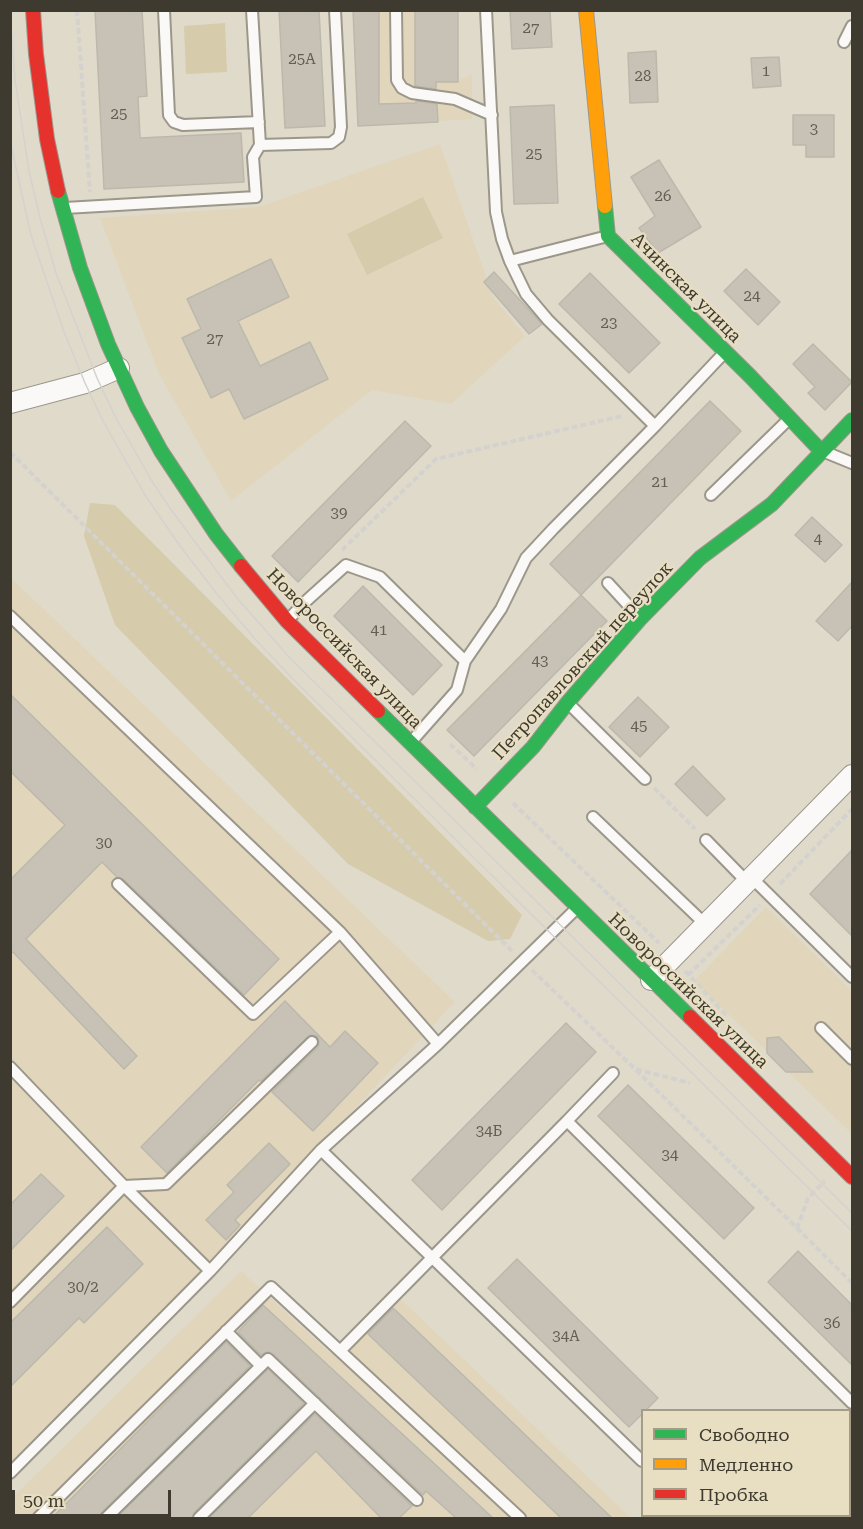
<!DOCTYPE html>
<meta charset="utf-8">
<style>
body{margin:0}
#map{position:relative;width:863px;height:1529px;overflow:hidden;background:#e0daca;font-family:"Roboto Serif",serif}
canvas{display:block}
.frame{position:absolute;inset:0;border:12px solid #3e3a2f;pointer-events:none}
.legend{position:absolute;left:641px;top:1409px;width:210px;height:108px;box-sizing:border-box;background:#e8dec2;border:2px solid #a49c87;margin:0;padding:8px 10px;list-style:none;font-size:18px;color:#3e3a2f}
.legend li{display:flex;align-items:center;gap:12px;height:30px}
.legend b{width:30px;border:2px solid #a49c87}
.scale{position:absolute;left:12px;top:1490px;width:159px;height:27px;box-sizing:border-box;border:3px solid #3e3a2f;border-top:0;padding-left:8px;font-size:18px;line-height:21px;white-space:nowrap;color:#3e3a2f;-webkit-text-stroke:4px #e8dec2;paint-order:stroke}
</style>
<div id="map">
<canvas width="863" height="1529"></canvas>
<div class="frame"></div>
<ul class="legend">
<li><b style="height:8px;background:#30b455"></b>Свободно</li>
<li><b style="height:8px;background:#ff9f0a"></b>Медленно</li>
<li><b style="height:8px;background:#e5322d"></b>Пробка</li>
</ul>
<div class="scale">50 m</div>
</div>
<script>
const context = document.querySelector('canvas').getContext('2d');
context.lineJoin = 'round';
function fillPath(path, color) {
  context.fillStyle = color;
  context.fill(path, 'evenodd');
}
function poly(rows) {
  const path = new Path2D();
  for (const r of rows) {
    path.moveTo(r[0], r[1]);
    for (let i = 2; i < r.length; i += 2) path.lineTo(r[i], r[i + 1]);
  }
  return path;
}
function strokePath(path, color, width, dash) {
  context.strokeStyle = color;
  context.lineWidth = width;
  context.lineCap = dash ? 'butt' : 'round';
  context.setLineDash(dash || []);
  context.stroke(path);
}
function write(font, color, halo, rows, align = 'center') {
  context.font = font + ' "Roboto Serif",serif';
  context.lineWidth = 4.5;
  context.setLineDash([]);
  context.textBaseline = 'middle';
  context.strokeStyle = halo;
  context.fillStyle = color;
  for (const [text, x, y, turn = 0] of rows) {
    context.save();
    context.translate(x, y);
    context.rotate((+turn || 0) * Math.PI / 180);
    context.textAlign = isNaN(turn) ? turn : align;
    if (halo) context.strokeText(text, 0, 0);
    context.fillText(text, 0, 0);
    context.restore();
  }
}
const built = poly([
 [353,11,457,11,458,81,472,74,472,119,358,126],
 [440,144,493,297,525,336,451,404,372,390,231,501,159,374,100,218,258,207],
 [10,577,455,1002,11,1474,10,1474],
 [766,907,852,991,852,1134,694,981],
 [241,1271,331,1354,392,1291,631,1518,11,1518,11,1499]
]);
const green = poly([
 [225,23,227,72,186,74,184,26],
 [423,197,443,238,367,275,347,234],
 [90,503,115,505,522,915,510,939,488,941,348,864,115,625,84,536]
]);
const building = poly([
 [95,10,142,10,147,96,138,97,140,138,241,133,244,182,104,189,95,10],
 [279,10,319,10,325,126,285,128,279,10],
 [353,10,379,10,379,104,416,103,416,101,437,104,438,122,358,126,353,10],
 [415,10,458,10,458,82,436,82,436,89,415,86,415,10],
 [510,10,550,10,552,47,512,49,510,10],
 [656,51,658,102,630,103,628,53,656,51],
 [779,57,781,86,753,88,751,58,779,57],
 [554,105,558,203,514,204,510,107,554,105],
 [793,115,834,115,834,157,806,157,806,145,793,145,793,115],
 [659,160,701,227,658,253,639,228,655,216,631,177,659,160],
 [271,259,289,297,238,321,260,366,310,342,328,379,244,419,229,389,211,398,182,338,201,329,187,299,271,259],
 [746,269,780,302,758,325,724,291,746,269],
 [494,272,542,324,529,334,484,282,494,272],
 [590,273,660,343,629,373,559,304,590,273],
 [813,344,852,382,825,410,808,393,815,387,793,364,813,344],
 [710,401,741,431,581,595,550,564,710,401],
 [405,421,431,446,298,582,272,556,405,421],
 [812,517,842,545,825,562,795,535,812,517],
 [852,582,852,626,838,641,816,621,852,582],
 [363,586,442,665,413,695,334,616,363,586],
 [581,595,607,621,474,756,447,730,581,595],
 [10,694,279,959,244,995,123,879,117,877,102,862,26,939,137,1056,124,1069,13,952,10,954,10,880,65,825,10,771,10,694],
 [638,697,669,727,640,757,609,727,638,697],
 [693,766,725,799,707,816,675,784,693,766],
 [852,850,852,936,810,894,852,850],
 [285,1001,330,1047,345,1031,378,1063,313,1131,272,1092,318,1047,319,1043,318,1037,310,1035,261,1081,259,1080,167,1173,141,1147,285,1001],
 [566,1023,596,1052,442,1210,412,1180,566,1023],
 [779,1037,813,1072,786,1072,767,1053,767,1038,779,1037],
 [628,1085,754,1208,724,1239,598,1116,628,1085],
 [269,1143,290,1164,235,1220,240,1225,226,1240,206,1220,234,1192,227,1185,269,1143],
 [41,1174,64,1196,10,1251,10,1205,41,1174],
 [107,1227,143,1264,84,1323,79,1318,10,1387,10,1323,107,1227],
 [798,1251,852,1305,852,1365,768,1282,798,1251],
 [517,1259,658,1398,646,1410,642,1410,642,1414,629,1427,488,1288,517,1259],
 [263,1305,493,1518,456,1518,426,1491,423,1495,273,1354,267,1352,261,1355,238,1332,263,1305],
 [393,1308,612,1518,561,1518,368,1334,393,1308],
 [226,1342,250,1366,101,1513,99,1518,52,1518,226,1342],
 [268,1369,304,1403,194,1513,192,1518,116,1518,268,1369],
 [315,1414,412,1506,399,1518,381,1518,316,1451,248,1518,209,1518,315,1414]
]);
const path = poly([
 [77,10,90,192],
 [10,452,512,951],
 [342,550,436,459,622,416],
 [450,744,477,769],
 [654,788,695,829],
 [513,803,659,943],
 [780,884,852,809],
 [532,970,635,1069,690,1083],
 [685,971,727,1016],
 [688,975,760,905],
 [636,1070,797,1228,808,1198,825,1181],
 [797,1228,852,1283]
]);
const lane = poly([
 [164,10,169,115,174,122,183,125,259,122],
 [396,10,397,80,402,88,412,93,455,99,492,115],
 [844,42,852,26],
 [260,145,331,143,339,137,341,127,335,10],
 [65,208,256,197,253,157,260,145,252,10],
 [510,261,608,236],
 [655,426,725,352],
 [825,452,852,463],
 [711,495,789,419],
 [608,583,640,618],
 [10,616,340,932,438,1044],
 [287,621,305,602,346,565,380,577,465,661],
 [568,703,645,779],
 [411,742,457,690,465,661,501,609,526,558,553,529,655,426,548,320,526,294,510,261,502,239,496,212,486,10],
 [593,817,705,924],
 [706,840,747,882],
 [751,877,852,977],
 [118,884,253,1014,340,932],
 [821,1028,852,1059],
 [10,1067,124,1186,210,1271,321,1150,438,1044,577,908],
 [567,1121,613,1073],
 [321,1150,642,1461],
 [10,1302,124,1186,166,1184,312,1042],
 [226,1331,261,1366],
 [340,1351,567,1121,852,1403],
 [10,1473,210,1271],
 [699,1516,702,1518],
 [38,1518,271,1287,520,1518],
 [106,1518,268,1359,417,1500],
 [199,1518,315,1403]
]);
const street = poly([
 [10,403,85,383,119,368],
 [651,980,852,775]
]);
const fast = poly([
 [58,191,80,268,108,344,137,407,161,451,216,534,241,566],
 [605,206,608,236,750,376,821,451],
 [378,711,690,1017],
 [475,807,533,747,568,702,640,619,700,558,772,504,852,420]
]);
const slow = poly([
 [586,10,605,206]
]);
const jam = poly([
 [33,10,36,54,47,139,58,191],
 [241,566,287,621,378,711],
 [690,1017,852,1177]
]);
const tram = poly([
 [10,14,15,80,29,171,40,218,56,273,97,378,116,418,153,483,172,511,237,598,289,657,852,1213],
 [10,141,31,235,64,332,85,383,103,421,145,495,180,546,217,594,255,639,293,679,852,1231]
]);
const numberNames = [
 ["27",531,29],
 ["25А",302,60],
 ["1",766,72],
 ["28",643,77],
 ["25",119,115],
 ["3",814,130],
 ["25",534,155],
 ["26",663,197],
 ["24",752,297],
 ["23",609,324],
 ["27",215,340],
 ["21",660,483],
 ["39",339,514],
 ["4",818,540],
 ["41",379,631],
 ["43",540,662],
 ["45",639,727],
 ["30",104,844],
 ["34Б",489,1132],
 ["34",670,1156],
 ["30/2",83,1288],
 ["36",832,1324],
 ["34А",566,1337]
];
const streetNames = [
 ["Ачинская улица",686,288,45],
 ["Новороссийская улица",344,649,46],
 ["Петропавловский переулок",583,661,-48],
 ["Новороссийская улица",688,991,44]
];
fillPath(built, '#e1d6bc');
fillPath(green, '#d6cbab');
fillPath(building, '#c7c2b5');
strokePath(building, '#bcb8ac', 1.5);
strokePath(lane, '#9c978b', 14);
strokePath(street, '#9c978b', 22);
strokePath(fast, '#9c978b', 16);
strokePath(slow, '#9c978b', 16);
strokePath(jam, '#9c978b', 16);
strokePath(path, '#d4d2ce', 4, [6, 3]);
strokePath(lane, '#faf9f7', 10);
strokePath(street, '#faf9f7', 20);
strokePath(fast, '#30b455', 14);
strokePath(slow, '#ff9f0a', 14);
strokePath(jam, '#e5322d', 14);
strokePath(tram, '#d4d2ce', 1.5);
write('15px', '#625e52', null, numberNames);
write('18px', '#3e3a2f', '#e8dec2', streetNames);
</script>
